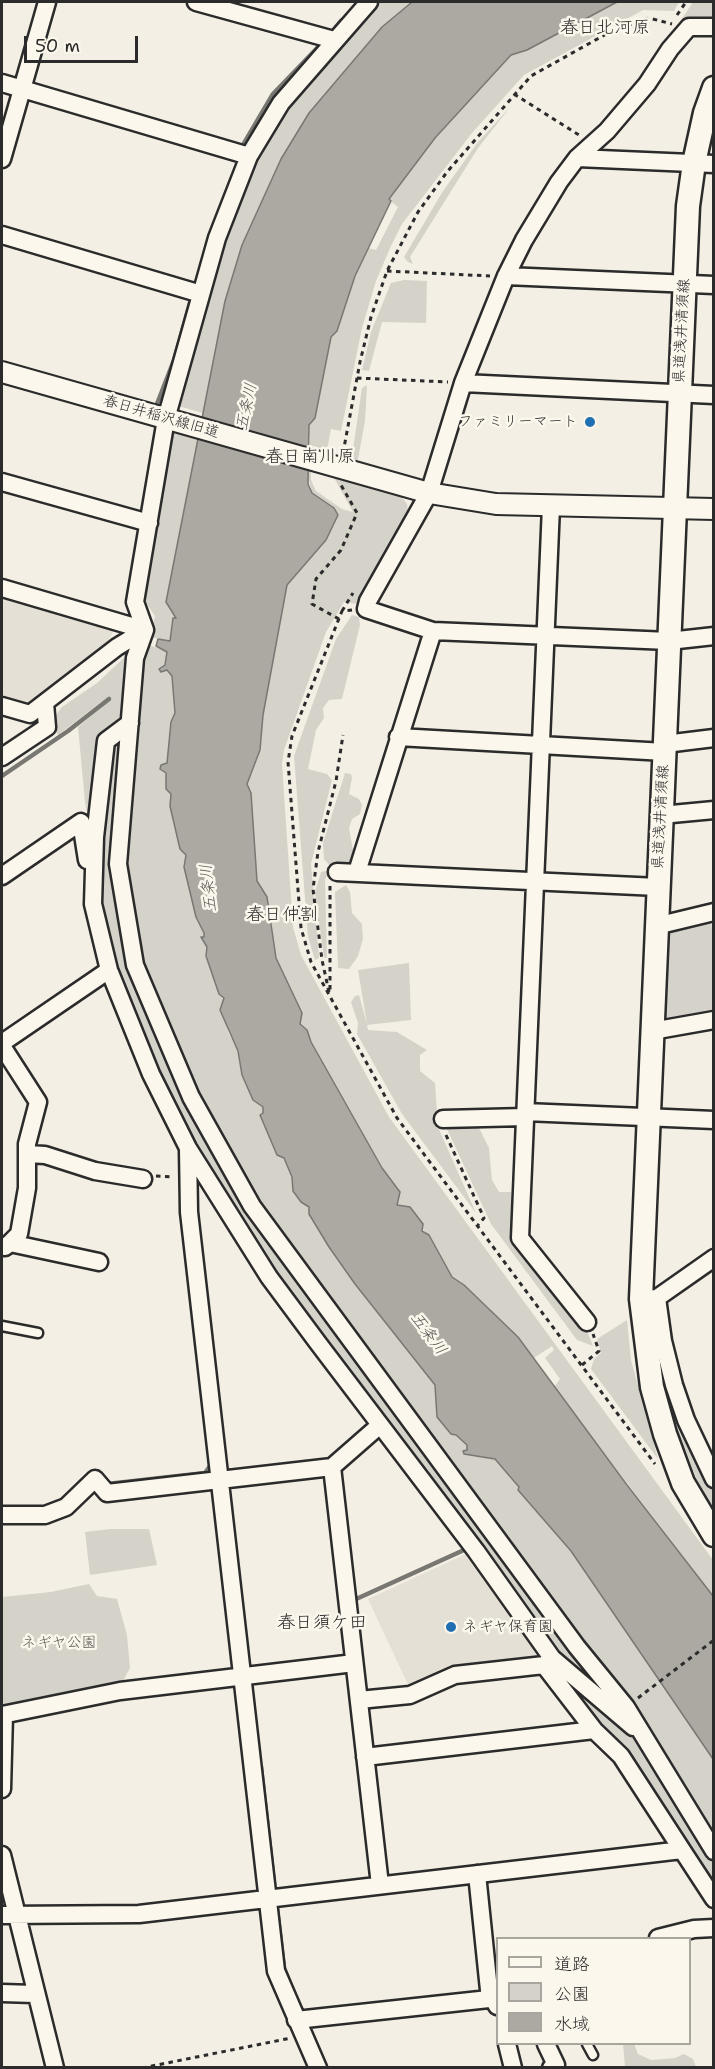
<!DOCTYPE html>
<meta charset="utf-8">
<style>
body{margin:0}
#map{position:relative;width:715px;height:2069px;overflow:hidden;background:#f3efe4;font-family:"Shantell Sans","Klee One",sans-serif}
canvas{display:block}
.frame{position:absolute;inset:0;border:3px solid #2b2b2b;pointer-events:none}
.legend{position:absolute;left:496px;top:1937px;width:195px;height:108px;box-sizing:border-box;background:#fbf7ec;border:2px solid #a8a59f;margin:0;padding:8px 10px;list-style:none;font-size:18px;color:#2b2b2b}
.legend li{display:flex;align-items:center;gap:12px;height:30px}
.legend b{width:30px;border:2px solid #a8a59f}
.scale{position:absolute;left:24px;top:36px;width:114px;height:27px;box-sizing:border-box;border:3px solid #2b2b2b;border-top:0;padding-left:8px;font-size:18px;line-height:21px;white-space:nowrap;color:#2b2b2b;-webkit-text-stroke:4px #fbf7ec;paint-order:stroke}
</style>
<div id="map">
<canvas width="715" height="2069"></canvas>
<div class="frame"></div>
<ul class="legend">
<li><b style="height:8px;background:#fbf7ec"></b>道路</li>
<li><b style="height:16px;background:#d5d2c9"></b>公園</li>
<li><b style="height:16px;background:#aca9a2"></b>水域</li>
</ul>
<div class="scale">50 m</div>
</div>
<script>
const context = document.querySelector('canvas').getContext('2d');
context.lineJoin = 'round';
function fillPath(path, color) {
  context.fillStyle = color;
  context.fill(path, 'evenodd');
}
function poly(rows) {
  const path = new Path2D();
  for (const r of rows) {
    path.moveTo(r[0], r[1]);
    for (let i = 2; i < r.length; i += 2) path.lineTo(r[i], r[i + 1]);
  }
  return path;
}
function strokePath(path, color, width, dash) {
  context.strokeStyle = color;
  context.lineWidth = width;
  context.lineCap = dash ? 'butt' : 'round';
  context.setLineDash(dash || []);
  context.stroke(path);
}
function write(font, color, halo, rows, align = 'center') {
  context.font = font + ' "Shantell Sans","Klee One",sans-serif';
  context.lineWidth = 5;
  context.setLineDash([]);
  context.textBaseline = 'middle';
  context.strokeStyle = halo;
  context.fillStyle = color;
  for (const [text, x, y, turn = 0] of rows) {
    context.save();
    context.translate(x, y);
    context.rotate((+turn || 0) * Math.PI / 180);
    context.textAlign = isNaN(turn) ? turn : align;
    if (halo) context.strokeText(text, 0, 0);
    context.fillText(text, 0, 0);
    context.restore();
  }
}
const built = poly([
 [2,594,115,627,103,653,23,707,2,700],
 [468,1553,541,1654,539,1661,410,1689,368,1599]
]);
const green = poly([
 [377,2,412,2,382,27,309,113,281,159,242,245,225,301,203,413,178,406,209,290,210,279,255,158,281,115],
 [617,2,679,2,674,11,643,10,524,75,472,133,402,224,391,246,376,281,362,328,341,431,331,429,327,450,310,445,309,425,315,417,331,337,337,331,355,276,368,248,376,250,398,207,389,200,435,138,511,55,527,50],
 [693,2,713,2,713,19,681,20],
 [511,106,478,148,410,257,413,264,408,262,404,257,443,191,478,142],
 [404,280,427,281,426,323,382,322,369,371,362,370,371,332,391,283],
 [367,385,365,421,358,459,354,462,352,456,362,388],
 [174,431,198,438,166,602,176,618,173,619,170,641,150,637,155,616,142,597],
 [306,469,311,471,311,480,316,491,342,509,353,512,333,476,401,496,407,504,408,512,357,604,344,602,326,632,284,750,282,764,293,927,301,955,389,1117,713,1560,713,1596,554,1387,560,1379,545,1358,554,1350,552,1346,534,1358,518,1337,464,1285,452,1277,429,1235,397,1205,399,1192,382,1168,311,1042,307,1030,300,1024,302,1013,276,958,257,881,251,793,247,784,260,750,263,715,287,585,326,540,334,508,312,493],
 [352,615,359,617,360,625,342,699,329,700,323,708,324,718,316,730,308,769,327,774,332,780,311,864,319,958,315,960,308,937,294,756,336,639],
 [148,645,167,651,165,665,172,676,175,713,171,722,166,789,171,794,170,806,186,855,196,917,204,933,204,937,202,937,207,947,206,956,224,998,228,1032,238,1051,242,1075,253,1100,263,1107,292,1177,293,1191,301,1202,309,1207,329,1247,355,1284,435,1385,437,1416,467,1445,467,1450,495,1459,571,1551,713,1759,713,1837,575,1635,259,1206,196,1095,136,947,126,864,143,667],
 [128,654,125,716,102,737,97,746,92,839,85,802,78,727,113,698,101,702,58,735,55,730,56,715,62,707,97,683],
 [116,744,122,744,111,865,119,928,138,997,184,1100,611,1698,557,1655,272,1270,177,1117,109,951,103,908,102,850,111,750],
 [345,773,351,774,352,778,349,794,359,799,362,805,360,814,352,819,349,828,355,861,331,867,324,859,323,843],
 [325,871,328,873,325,880,327,958,324,958,315,892,321,872],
 [346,885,350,892,352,913,362,924,363,939,358,956,349,969,338,968,335,892],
 [711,922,714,943,713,1012,667,1019,664,1016,668,937,673,931],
 [409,963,411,1020,367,1025,368,1030,397,1032,427,1050,420,1055,420,1071,435,1083,438,1127,476,1213,402,1114,357,1034,358,1023,351,1002,355,996,359,995,367,1024,358,970],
 [451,1126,478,1126,489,1148,492,1180,499,1192,511,1192,511,1239,578,1325,584,1324,593,1346,577,1340,491,1224,447,1129],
 [627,1320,631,1360,658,1459,591,1369,594,1359,601,1353,597,1339],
 [656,1339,692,1451,713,1492,713,1512,702,1493,672,1415],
 [110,1529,149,1529,157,1565,90,1575,85,1532],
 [89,1584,97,1596,117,1599,127,1635,130,1668,123,1681,2,1708,2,1597,51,1592],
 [553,1670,631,1733,642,1746,713,1861,713,1889,598,1725],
 [623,2044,634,2044,638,2054,651,2060,675,2058,684,2054,693,2059,696,2067,625,2067]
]);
const water = poly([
 [412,2,617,2,527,50,511,55,435,138,389,199,391,201,355,276,337,331,331,337,315,418,309,425,308,484,312,493,334,508,338,515,326,540,287,585,263,715,260,750,247,784,251,793,257,881,267,897,276,958,302,1013,300,1024,307,1030,311,1042,382,1168,400,1192,397,1205,410,1207,423,1224,422,1231,429,1235,452,1277,464,1285,518,1337,627,1485,713,1596,713,1759,571,1551,518,1490,519,1487,495,1459,464,1454,463,1451,467,1450,467,1445,456,1435,451,1434,437,1417,435,1385,355,1284,329,1247,309,1214,309,1207,301,1202,293,1191,292,1177,284,1158,277,1155,260,1115,263,1113,263,1107,253,1100,242,1075,238,1051,220,1010,224,998,219,994,206,956,207,947,201,937,204,937,204,933,196,917,184,867,186,855,180,849,170,806,171,794,166,789,166,773,160,769,161,765,167,763,171,722,175,713,172,676,167,670,161,672,159,669,165,665,167,652,156,646,158,639,170,641,173,618,176,618,166,602,225,301,242,245,281,159,309,113,382,27,412,2]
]);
const stream = poly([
 [331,33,341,21],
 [243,145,273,94,322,43],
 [157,404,174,360,191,299],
 [2,776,68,731,109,699],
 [107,1484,205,1473,210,1466],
 [354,1602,354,1600,464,1550],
 [261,1767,274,1884],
 [277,1909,284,1968,291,1986]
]);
const path = poly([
 [677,15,686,2],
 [514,94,579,135],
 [387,271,490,276],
 [357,378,448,382],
 [343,453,360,362,371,317,387,271,418,212,447,172,531,76,608,33,649,18,672,24],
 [352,610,342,611,292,736,288,762,301,928,311,962,397,1118,655,1464],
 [342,611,353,593],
 [339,619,312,604,316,579,341,550,357,513,341,485],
 [330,886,330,991],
 [329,992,322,960,313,889,318,852,336,781,343,735],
 [446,1135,484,1218,478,1225],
 [156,1176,173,1177],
 [582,1365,599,1351,593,1334],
 [638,1698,714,1640],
 [142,2068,291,2038]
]);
const service = poly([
 [2,1326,38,1333],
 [587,2044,593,2055]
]);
const minor = poly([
 [196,2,334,40],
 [369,2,281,103,249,156,217,238,166,419,135,602,145,630,135,658,118,864,135,965,191,1097,252,1206,577,1647,626,1707,714,1851],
 [714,27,689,27,670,49,647,84,607,131,577,158,559,182,524,240,506,276,463,383,429,493,368,601,366,609,433,631,669,641,714,636],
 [2,83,249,156],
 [577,158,714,164],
 [2,159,47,2],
 [2,235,201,294],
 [506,276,714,285],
 [463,383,714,395],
 [2,482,149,523],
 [551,506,520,1238,587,1322],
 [2,588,145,630,117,647,30,714,2,706],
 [130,723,106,741,95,837,93,904,109,970,151,1074,188,1148,269,1277,318,1343,476,1551,552,1658,633,1727],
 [398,737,665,752],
 [665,744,714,738],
 [2,757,47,727,45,703],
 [661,815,714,810],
 [337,872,658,887],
 [357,872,433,631],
 [2,876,81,822,87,860],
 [656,926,714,912],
 [652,1031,714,1020],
 [2,1043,109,970],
 [2,1046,38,1102,27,1144,27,1188,19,1234,10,1243],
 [525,1112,714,1120],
 [443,1119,525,1117],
 [188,1149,189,1212,276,1971,318,2068],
 [27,1154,45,1155,95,1171,143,1179],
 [5,1247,10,1243,99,1262],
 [657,1298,663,1341,674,1385,686,1420,714,1479],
 [648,1299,657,1298,714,1258],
 [332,1467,380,1885],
 [2,1515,45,1515,66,1507,95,1479,107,1493,332,1467,380,1425],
 [544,1665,594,1730,621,1756,682,1850],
 [359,1700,410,1695,455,1675,544,1665,551,1659],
 [2,1715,120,1691,354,1663],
 [365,1757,594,1730],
 [2,1789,4,1715],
 [2,1855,55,2068],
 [477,1874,489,1990,497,2006],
 [2,1915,139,1914,682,1850,714,1899],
 [658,1938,694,1929,714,1928],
 [2,1993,34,1994],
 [296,2020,498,1998],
 [507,2044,513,2068],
 [546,2044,556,2065,551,2068]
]);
const tertiary = poly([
 [2,372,429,493,496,504,714,509]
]);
const secondary = poly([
 [714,88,705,113,694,163,688,206,641,1299,652,1387,665,1434,683,1483,714,1535]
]);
const markers = [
 [590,422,6,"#1f6fb2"],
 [451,1627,6,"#1f6fb2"]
];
const streetNames = [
 ["県道浅井清須線",682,331,-87],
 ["春日井稲沢線旧道",161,417,16],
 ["県道浅井清須線",661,817,-87]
];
const poiNames = [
 ["ファミリーマート",578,422],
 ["ネギヤ保育園",463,1627,"left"]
];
const parkNames = [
 ["ネギヤ公園",59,1643]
];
const waterNames = [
 ["五条川",247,407,-78],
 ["五条川",209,888,-96],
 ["五条川",428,1334,53]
];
const quarterNames = [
 ["春日北河原",605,28],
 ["春日南川原",310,457],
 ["春日仲割",282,915],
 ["春日須ケ田",322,1623]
];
fillPath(built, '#e4e0d6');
fillPath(green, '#d5d2c9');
fillPath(water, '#aca9a2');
strokePath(water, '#787772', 1.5);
strokePath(stream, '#787772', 4.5);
strokePath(service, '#2b2b2b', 13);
strokePath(minor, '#2b2b2b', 21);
strokePath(tertiary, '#2b2b2b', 24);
strokePath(secondary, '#2b2b2b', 27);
strokePath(path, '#2b2b2b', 3, [4.5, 4.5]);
strokePath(service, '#fbf7ec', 8);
strokePath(minor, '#fbf7ec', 16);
strokePath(tertiary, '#fbf7ec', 20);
strokePath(secondary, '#fbf7ec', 22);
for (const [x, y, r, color] of markers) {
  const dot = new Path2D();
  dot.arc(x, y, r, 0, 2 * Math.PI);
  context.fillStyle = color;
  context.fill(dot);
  strokePath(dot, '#fbf7ec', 2);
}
write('15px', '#2b2b2b', '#fbf7ec', streetNames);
write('15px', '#2b2b2b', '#fbf7ec', poiNames, 'right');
write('15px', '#565552', '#fbf7ec', parkNames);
write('italic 16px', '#585755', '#fbf7ec', waterNames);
write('18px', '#2b2b2b', '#fbf7ec', quarterNames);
</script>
